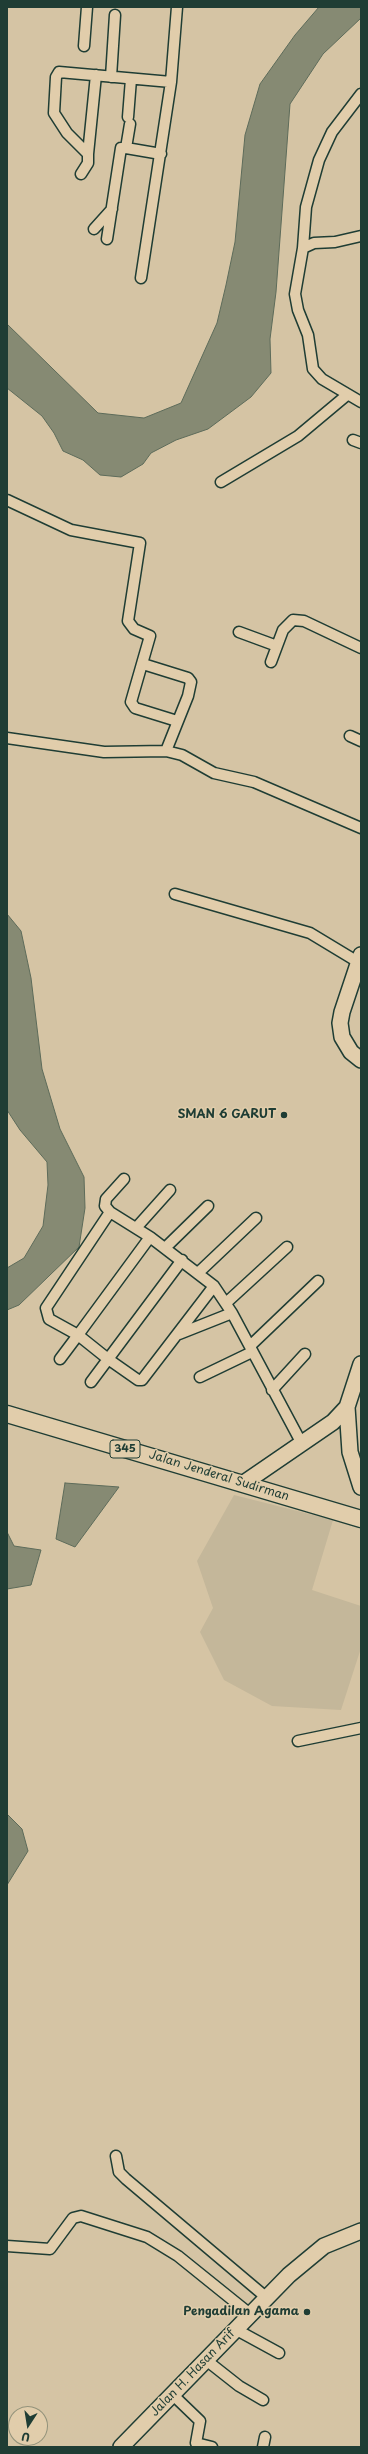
<!DOCTYPE html>
<style>
body{margin:0}
#map{position:relative;width:368px;height:2454px;overflow:hidden;background:#d5c4a4;font-family:"Playpen Sans",sans-serif}
canvas{display:block}
.frame{position:absolute;inset:0;border:8px solid #1f3d34;pointer-events:none}
.north{position:absolute;left:8px;top:2406px;width:40px;height:40px;box-sizing:border-box;background:#e1cdab;border:1px solid #93937b;border-radius:50%;rotate:192deg;font-size:11px;font-weight:700;line-height:16px;text-align:center;color:#1f3d34}
.north::after{content:'';display:block;margin:auto;width:14px;height:18px;background:#1f3d34;clip-path:polygon(50% 0,100% 100%,50% 72%,0 100%)}
</style>
<div id="map">
<canvas width="368" height="2454"></canvas>
<div class="frame"></div>
<div class="north">U</div>
</div>
<script>
const context = document.querySelector('canvas').getContext('2d');
context.lineJoin = 'round';
function fillPath(path, color) {
  context.fillStyle = color;
  context.fill(path, 'evenodd');
}
function poly(rows) {
  const path = new Path2D();
  for (const r of rows) {
    path.moveTo(r[0], r[1]);
    for (let i = 2; i < r.length; i += 2) path.lineTo(r[i], r[i + 1]);
  }
  return path;
}
function strokePath(path, color, width, dash) {
  context.strokeStyle = color;
  context.lineWidth = width;
  context.lineCap = dash ? 'butt' : 'round';
  context.setLineDash(dash || []);
  context.stroke(path);
}
function write(font, color, halo, rows, align = 'center') {
  context.font = font + ' "Playpen Sans",sans-serif';
  context.lineWidth = 3;
  context.setLineDash([]);
  context.textBaseline = 'middle';
  context.strokeStyle = halo;
  context.fillStyle = color;
  for (const [text, x, y, turn = 0] of rows) {
    context.save();
    context.translate(x, y);
    context.rotate((+turn || 0) * Math.PI / 180);
    context.textAlign = isNaN(turn) ? turn : align;
    if (halo) context.strokeText(text, 0, 0);
    context.fillText(text, 0, 0);
    context.restore();
  }
}
const built = poly([
 [234,1495,333,1520,312,1590,361,1606,361,1648,341,1710,272,1706,224,1680,200,1632,213,1608,197,1561]
]);
const water = poly([
 [319,7,361,7,361,18,323,54,290,104,276,292,270,339,271,373,251,397,208,429,176,440,151,453,143,464,121,477,100,475,83,460,63,451,54,433,42,416,7,388,7,324,98,413,144,418,181,403,217,323,226,285,235,242,245,135,260,84,295,35,319,7],
 [7,914,21,931,31,978,42,1069,60,1129,84,1177,85,1208,79,1247,19,1305,7,1310,7,1268,24,1258,43,1226,48,1185,47,1162,20,1130,7,1110,7,914],
 [65,1483,119,1487,75,1547,56,1539,65,1483],
 [7,1532,14,1546,41,1550,31,1585,7,1589,7,1532],
 [7,1814,22,1829,28,1851,7,1885,7,1814]
]);
const street = poly([
 [84,46,87,7],
 [96,75,88,154,67,133,54,113,56,77,59,72,171,82,177,7],
 [111,77,115,15],
 [361,94,332,132,319,160,306,207,303,248,295,294,298,310,308,335,313,369,322,379,361,402],
 [128,117,131,79],
 [130,124,126,148,161,154],
 [81,174,88,163,88,154],
 [94,229,112,209],
 [107,239,121,148,126,148],
 [303,248,314,243,335,242,361,236],
 [141,278,171,82],
 [353,440,361,443],
 [221,482,298,436,347,395],
 [7,500,71,530,140,543,128,621,134,629,150,636,131,702,135,708,177,721],
 [239,632,277,646],
 [271,662,283,630,293,620,304,621,361,648],
 [143,664,188,678,191,682,188,696,166,751],
 [350,736,361,741],
 [7,738,104,752,166,751,182,755,214,773,254,782,361,828],
 [175,894,310,933,358,962],
 [110,1212,105,1206,106,1199,124,1179],
 [136,1228,170,1190],
 [165,1248,208,1206],
 [198,1273,256,1218],
 [214,1286,142,1380,138,1380,108,1359,78,1335,150,1237,214,1286,232,1313,302,1444],
 [226,1303,287,1247],
 [179,1334,232,1313],
 [250,1346,318,1281],
 [60,1359,78,1335,49,1319,46,1308,110,1212,150,1237],
 [200,1377,252,1352],
 [91,1382,182,1260],
 [272,1390,305,1354],
 [298,1741,361,1728],
 [116,2156,119,2172,126,2179,267,2298],
 [7,2246,50,2249,73,2218,81,2216,147,2237,178,2256,250,2314],
 [235,2329,279,2353],
 [206,2360,239,2386,263,2400],
 [173,2395,200,2421,196,2443,212,2447],
 [263,2447,265,2437]
]);
const secondary = poly([
 [361,955,342,1012,340,1023,342,1037,351,1052,361,1060],
 [347,1407,350,1452,361,1487],
 [244,1483,333,1422,347,1407,361,1364],
 [121,2447,289,2275,324,2246,361,2231]
]);
const primary = poly([
 [7,1414,361,1519]
]);
const markers = [
 [284,1115,4,"#1f3d34"],
 [307,2312,4,"#1f3d34"]
];
const shields = [
 [125,1449,30]
];
const shieldNames = [
 ["345",125,1449]
];
const poiNames = [
 ["SMAN 6 GARUT",276,1115],
 ["Pengadilan Agama",299,2312]
];
const streetNames = [
 ["Jalan Jenderal Sudirman",219,1476,17],
 ["Jalan H. Hasan Arif",193,2373,-46]
];
fillPath(built, '#c4b79a');
fillPath(water, '#868a73');
strokePath(water, '#5d6b5a', 1);
strokePath(street, '#1f3d34', 13);
strokePath(secondary, '#1f3d34', 18);
strokePath(primary, '#1f3d34', 19);
strokePath(street, '#e1cdab', 10);
strokePath(secondary, '#e1cdab', 15);
strokePath(primary, '#e1cdab', 16);
for (const [x, y, r, color] of markers) {
  const dot = new Path2D();
  dot.arc(x, y, r, 0, 2 * Math.PI);
  context.fillStyle = color;
  context.fill(dot);
  strokePath(dot, '#e1cdab', 1.5);
}
for (const [x, y, w] of shields) {
  const box = new Path2D();
  box.roundRect(x - w / 2, y - 9, w, 18, 3);
  context.fillStyle = '#e1cdab';
  context.fill(box);
  strokePath(box, '#1f3d34', 1);
}
write('bold 11px', '#1f3d34', null, shieldNames);
write('bold 12px', '#1f3d34', '#e1cdab', poiNames, 'right');
write('12px', '#1f3d34', '#e1cdab', streetNames);
</script>
